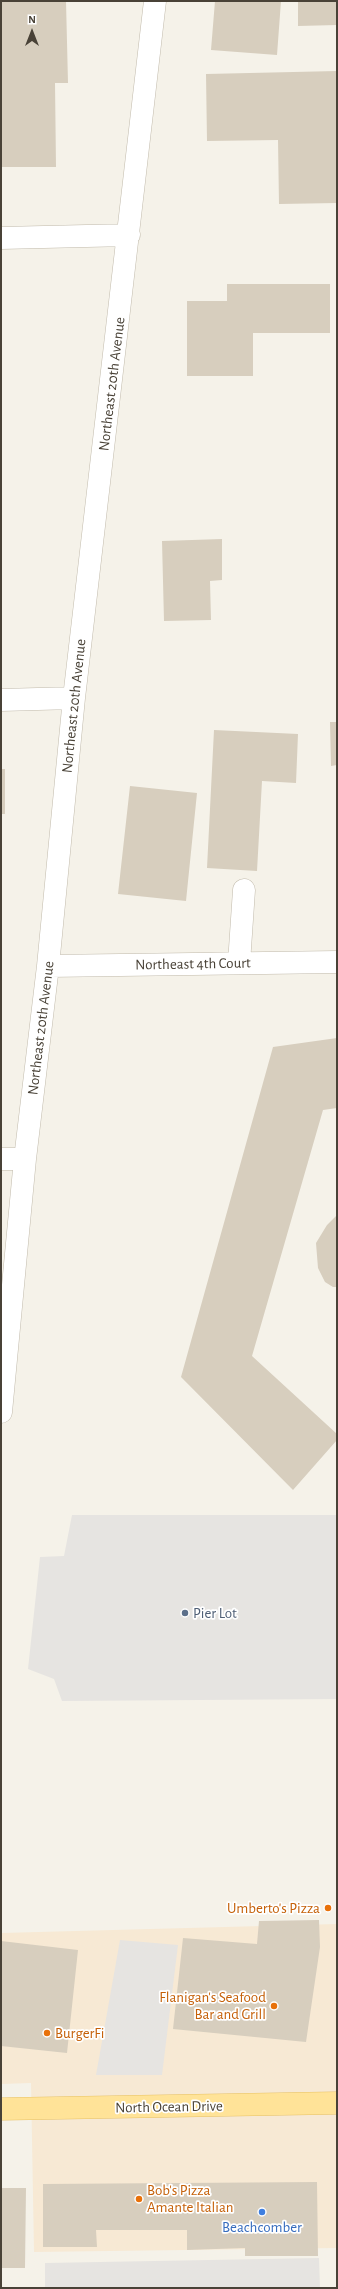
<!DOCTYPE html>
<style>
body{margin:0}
#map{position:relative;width:338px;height:2289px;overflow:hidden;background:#f5f2e9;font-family:"Alegreya Sans",sans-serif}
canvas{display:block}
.frame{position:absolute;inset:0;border:2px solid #494237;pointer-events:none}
.north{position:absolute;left:12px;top:12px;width:40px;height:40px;-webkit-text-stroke:3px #fff;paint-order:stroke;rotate:0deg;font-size:11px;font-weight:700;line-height:16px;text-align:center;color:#494237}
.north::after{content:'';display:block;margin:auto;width:14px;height:18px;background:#494237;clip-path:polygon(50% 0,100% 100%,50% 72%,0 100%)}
</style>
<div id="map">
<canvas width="338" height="2289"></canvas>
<div class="frame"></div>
<div class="north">N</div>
</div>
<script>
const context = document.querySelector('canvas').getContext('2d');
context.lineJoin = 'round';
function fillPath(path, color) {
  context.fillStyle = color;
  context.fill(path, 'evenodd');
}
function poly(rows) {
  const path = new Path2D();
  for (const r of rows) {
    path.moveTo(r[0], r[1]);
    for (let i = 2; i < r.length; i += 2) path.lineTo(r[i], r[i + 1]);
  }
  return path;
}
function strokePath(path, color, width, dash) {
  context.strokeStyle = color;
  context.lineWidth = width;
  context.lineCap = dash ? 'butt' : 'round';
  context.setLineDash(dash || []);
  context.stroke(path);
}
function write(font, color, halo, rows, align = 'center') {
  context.font = font + ' "Alegreya Sans",sans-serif';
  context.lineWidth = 3.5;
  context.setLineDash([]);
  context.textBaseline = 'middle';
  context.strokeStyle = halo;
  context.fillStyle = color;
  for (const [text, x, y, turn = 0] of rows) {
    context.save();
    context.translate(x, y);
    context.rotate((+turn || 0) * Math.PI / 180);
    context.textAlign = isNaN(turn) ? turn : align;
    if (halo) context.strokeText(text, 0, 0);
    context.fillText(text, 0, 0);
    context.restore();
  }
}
const commercial = poly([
 [337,1924,337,2248,34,2252,31,2083,1,2084,1,1933]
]);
const parking = poly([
 [72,1515,337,1515,337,1699,62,1701,54,1679,28,1669,40,1557,64,1556],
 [120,1940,178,1945,162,2075,96,2075],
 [319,2258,320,2288,45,2288,45,2263]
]);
const building = poly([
 [1,1,66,1,68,83,55,83,56,167,1,167],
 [215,1,281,1,277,55,211,50],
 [298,1,337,1,337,25,298,26],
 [337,71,337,203,279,204,278,140,207,141,206,74],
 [227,284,330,284,330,333,253,333,253,376,187,376,187,301,227,301],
 [222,539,222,580,210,581,211,620,164,621,162,541],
 [330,722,337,722,337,765,331,766],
 [214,730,298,734,296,783,262,781,257,871,207,868],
 [1,769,5,769,5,814,1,814],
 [130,786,197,793,186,901,118,894],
 [337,1038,337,1108,323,1110,252,1356,337,1434,337,1440,293,1490,181,1377,273,1047],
 [337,1215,337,1287,333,1287,325,1282,318,1268,316,1243,327,1225],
 [319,1920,320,1947,306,2042,173,2029,183,1938,257,1944,259,1921],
 [1,1941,78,1950,67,2053,1,2046],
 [317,2182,318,2256,245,2256,245,2248,187,2250,187,2230,96,2230,97,2247,43,2247,43,2184],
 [1,2188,26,2188,25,2268,1,2268]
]);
const minor = poly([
 [1,238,129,235],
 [1,700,74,698],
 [239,963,244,890],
 [48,966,337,962],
 [1,1159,25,1159],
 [1,1412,25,1159,48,966,74,698,155,1]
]);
const major = poly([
 [1,2109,337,2103]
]);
const markers = [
 [185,1613,4,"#5c6f8a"],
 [328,1908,4,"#e8710a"],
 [274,2006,4,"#e8710a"],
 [47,2033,4,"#e8710a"],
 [139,2199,4,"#e8710a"],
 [262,2212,4,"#3f7fe0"]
];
const streetNames = [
 ["Northeast 20th Avenue",112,384,-83],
 ["Northeast 20th Avenue",74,706,-84],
 ["Northeast 4th Court",193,964,-1],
 ["Northeast 20th Avenue",41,1028,-83],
 ["North Ocean Drive",169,2107,-1]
];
const serviceNames = [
 ["Pier Lot",193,1613]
];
const foodNames = [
 ["Umberto's Pizza",320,1908],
 ["Flanigan's Seafood",266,1997],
 ["Bar and Grill",266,2014],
 ["BurgerFi",55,2033,"left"],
 ["Bob's Pizza",147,2190,"left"],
 ["Amante Italian",147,2207,"left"]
];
const shopNames = [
 ["Beachcomber",262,2227]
];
fillPath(commercial, '#f7e9d4');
fillPath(parking, '#e6e4e1');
fillPath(building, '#d7cebe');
strokePath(minor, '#c1baab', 23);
strokePath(major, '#e8c265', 23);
strokePath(minor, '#fff', 22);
strokePath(major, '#ffe398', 22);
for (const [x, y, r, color] of markers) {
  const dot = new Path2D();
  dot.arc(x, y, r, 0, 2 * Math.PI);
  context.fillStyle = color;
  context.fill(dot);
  strokePath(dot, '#fff', 1.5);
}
write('15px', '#494237', '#fff', streetNames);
write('15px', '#4e5e75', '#fff', serviceNames, 'left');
write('15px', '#c56008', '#fff', foodNames, 'right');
write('15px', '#366cbe', '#fff', shopNames);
</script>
